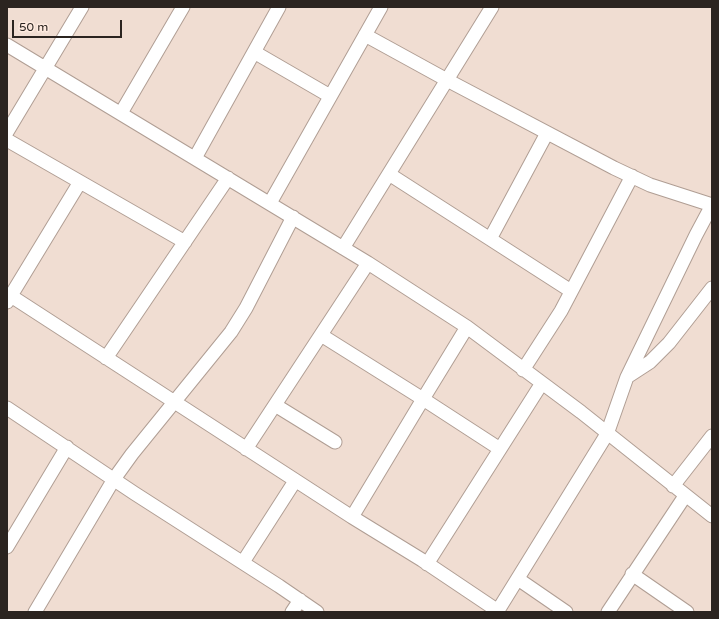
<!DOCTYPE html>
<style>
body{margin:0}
#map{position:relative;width:719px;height:619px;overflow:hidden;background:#f0ddd2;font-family:"Varela Round",sans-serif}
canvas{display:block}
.frame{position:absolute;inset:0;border:8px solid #2b2420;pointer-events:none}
.scale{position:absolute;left:12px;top:20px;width:110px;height:18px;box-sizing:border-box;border:2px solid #2b2420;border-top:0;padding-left:5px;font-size:12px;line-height:14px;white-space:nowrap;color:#2b2420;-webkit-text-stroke:3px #feeadf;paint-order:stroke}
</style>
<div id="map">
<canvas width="719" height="619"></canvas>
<div class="frame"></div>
<div class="scale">50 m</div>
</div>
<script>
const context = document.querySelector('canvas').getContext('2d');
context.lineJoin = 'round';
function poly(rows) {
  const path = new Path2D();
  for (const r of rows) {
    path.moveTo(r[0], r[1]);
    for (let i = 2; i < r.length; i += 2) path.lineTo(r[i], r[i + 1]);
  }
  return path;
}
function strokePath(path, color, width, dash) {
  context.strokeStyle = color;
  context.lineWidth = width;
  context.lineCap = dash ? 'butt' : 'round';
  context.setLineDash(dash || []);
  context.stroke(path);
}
const minor = poly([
 [365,35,447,80,614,168,650,185,712,205],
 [7,45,368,263,467,327,581,412,712,516],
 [254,52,330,96],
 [121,113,183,7],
 [7,132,82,7],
 [7,140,185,242],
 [195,158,279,7],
 [389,174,571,291],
 [270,203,381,7],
 [490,239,547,133],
 [343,248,492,7],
 [11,296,352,517,422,560,498,611],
 [7,302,80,182],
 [321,335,423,399,500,449],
 [106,358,228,178],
 [523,370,561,311,632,176],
 [627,377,650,362,669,343,712,288],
 [275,405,335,442],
 [7,408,134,493,279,586,317,612],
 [246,449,368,263],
 [673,486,712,436],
 [352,517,423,399,467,327],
 [7,547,67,447],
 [243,562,295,481],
 [427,564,542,383],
 [632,574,687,612],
 [518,579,566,612],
 [35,612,114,479,132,454,231,332,246,308,293,217],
 [292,612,300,600],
 [497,612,607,434,627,377,696,235,712,205],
 [608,612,685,496]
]);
strokePath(minor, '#b09e94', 15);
strokePath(minor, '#fff', 13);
</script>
